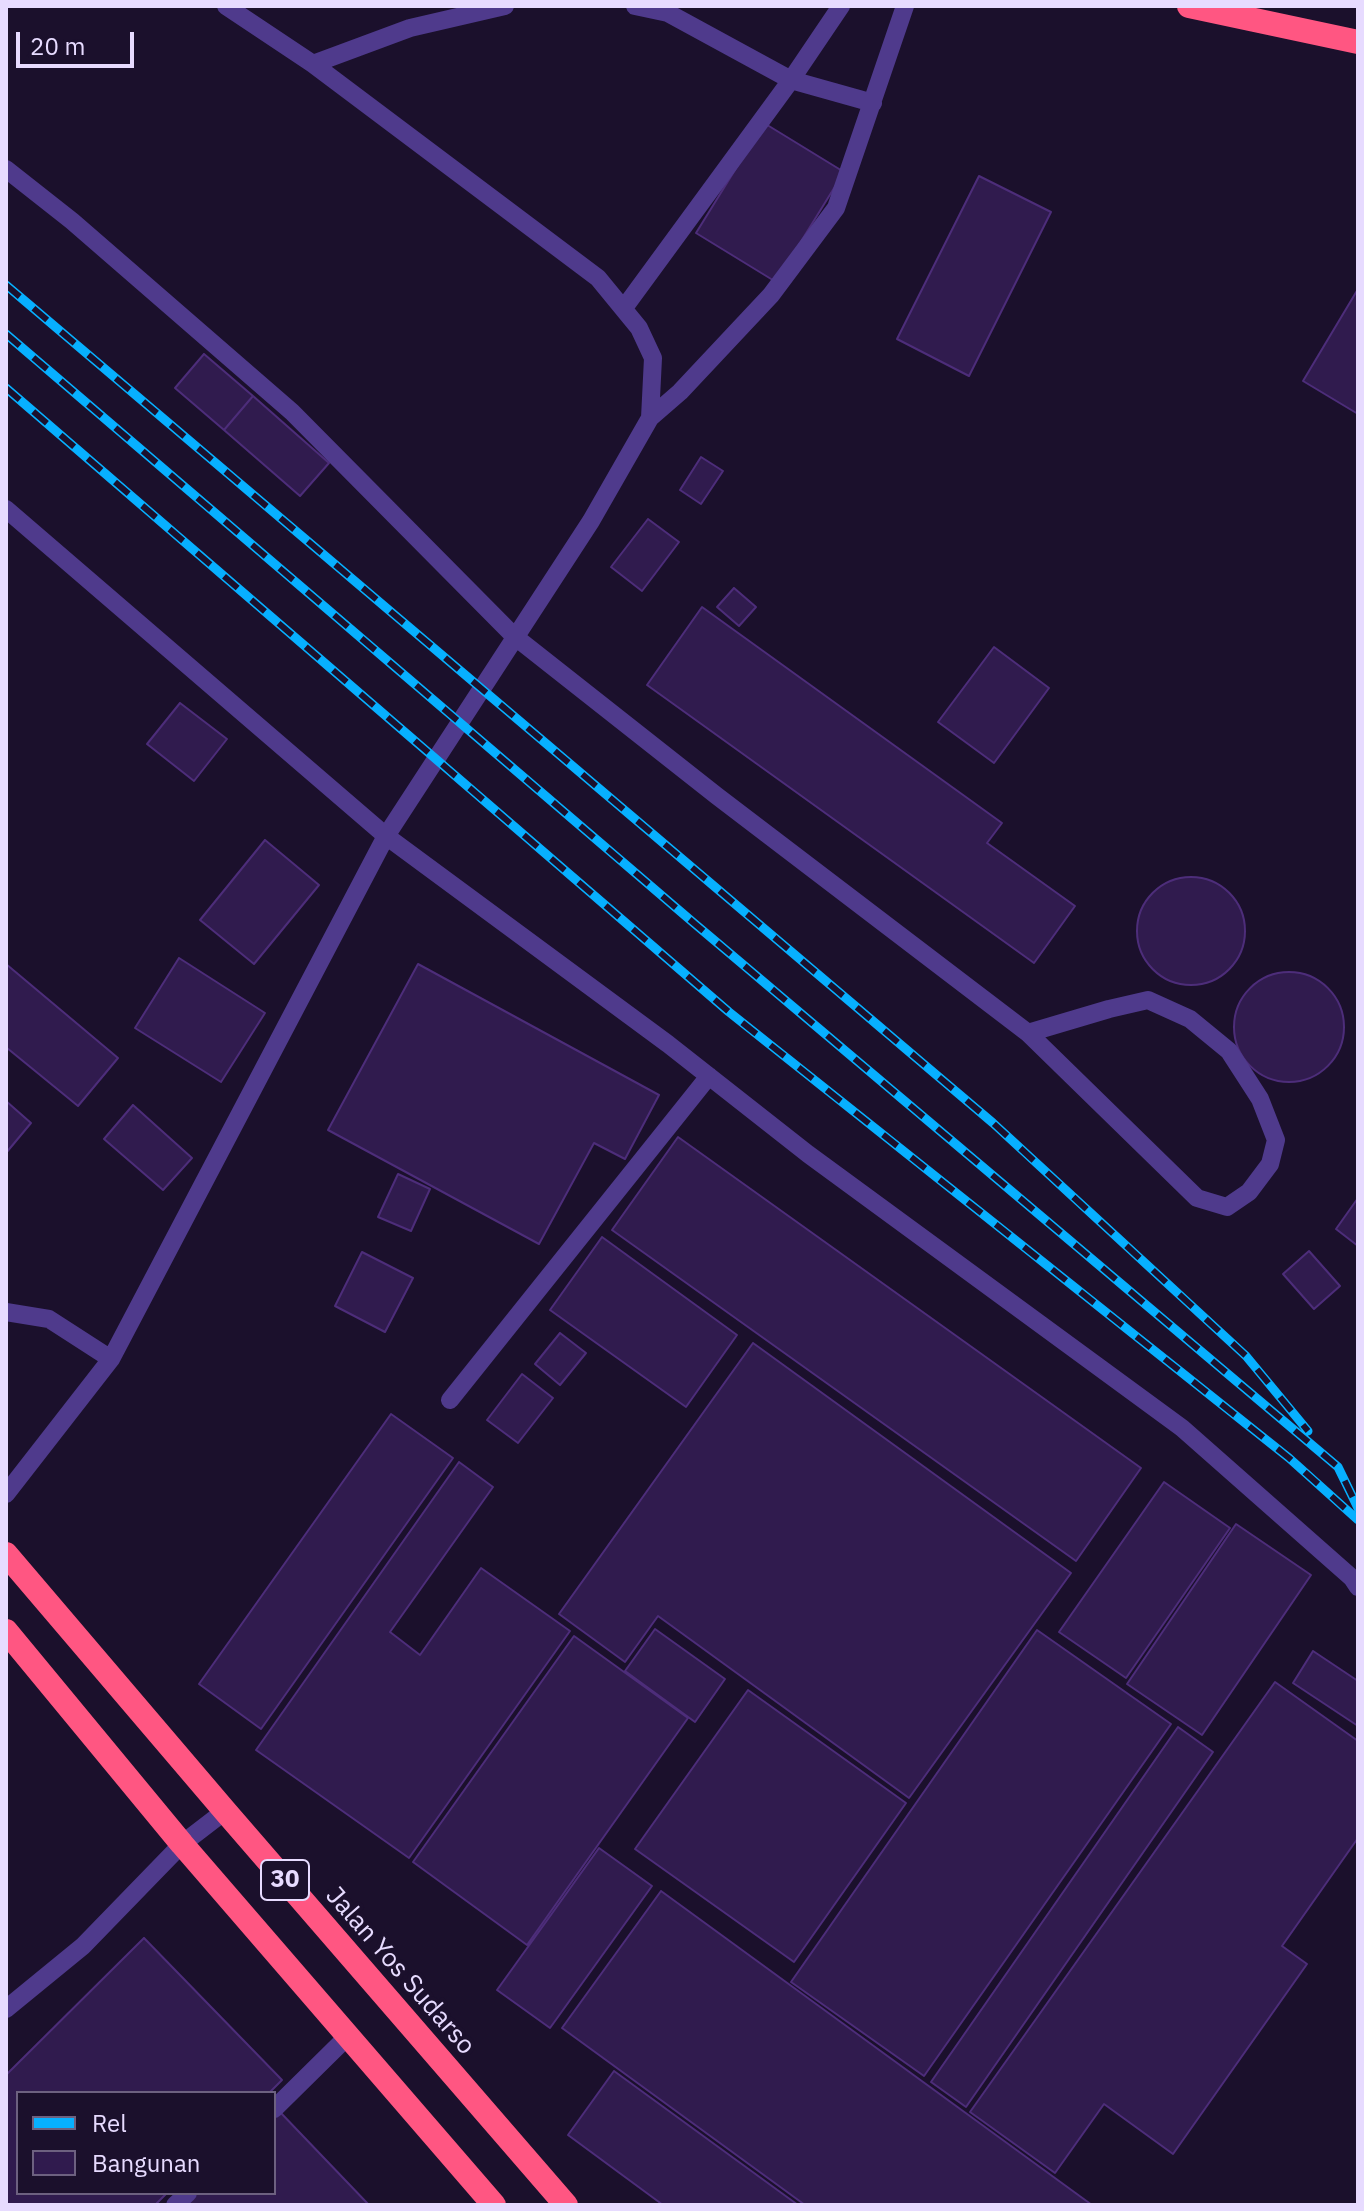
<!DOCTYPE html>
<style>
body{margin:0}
#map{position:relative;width:1364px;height:2211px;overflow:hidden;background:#1b102c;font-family:"IBM Plex Sans",sans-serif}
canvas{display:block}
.frame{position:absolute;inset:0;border:8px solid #e7dbff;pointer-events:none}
.legend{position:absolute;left:16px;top:2091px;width:260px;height:104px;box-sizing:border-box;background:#1b102c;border:2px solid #6d6180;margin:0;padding:10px 14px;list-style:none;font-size:24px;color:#e7dbff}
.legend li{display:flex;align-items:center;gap:16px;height:40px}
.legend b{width:40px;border:2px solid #6d6180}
.scale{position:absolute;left:16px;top:32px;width:118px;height:36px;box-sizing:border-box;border:4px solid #e7dbff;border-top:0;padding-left:10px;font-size:24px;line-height:28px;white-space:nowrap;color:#e7dbff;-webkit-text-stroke:6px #1b102c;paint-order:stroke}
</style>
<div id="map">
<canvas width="1364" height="2211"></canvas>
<div class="frame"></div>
<ul class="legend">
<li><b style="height:10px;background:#07b0ff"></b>Rel</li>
<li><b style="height:22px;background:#301b4e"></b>Bangunan</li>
</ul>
<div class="scale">20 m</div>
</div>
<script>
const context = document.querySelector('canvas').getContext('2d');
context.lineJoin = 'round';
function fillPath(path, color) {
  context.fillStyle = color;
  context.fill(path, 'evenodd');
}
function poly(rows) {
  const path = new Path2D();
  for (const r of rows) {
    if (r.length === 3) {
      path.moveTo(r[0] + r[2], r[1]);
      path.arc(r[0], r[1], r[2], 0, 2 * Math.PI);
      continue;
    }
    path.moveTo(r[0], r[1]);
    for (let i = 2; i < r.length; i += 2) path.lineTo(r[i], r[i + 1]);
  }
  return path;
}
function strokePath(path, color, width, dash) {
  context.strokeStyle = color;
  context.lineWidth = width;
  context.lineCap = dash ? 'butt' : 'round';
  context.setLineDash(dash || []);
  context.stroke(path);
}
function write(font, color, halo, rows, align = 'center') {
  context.font = font + ' "IBM Plex Sans",sans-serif';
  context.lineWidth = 8;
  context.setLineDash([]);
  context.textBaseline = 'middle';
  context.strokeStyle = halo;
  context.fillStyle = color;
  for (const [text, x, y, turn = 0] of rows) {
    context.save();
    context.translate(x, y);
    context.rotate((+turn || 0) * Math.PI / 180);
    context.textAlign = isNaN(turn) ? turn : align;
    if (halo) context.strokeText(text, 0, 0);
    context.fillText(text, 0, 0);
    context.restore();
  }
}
const building = poly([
 [764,123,844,172,776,282,696,233,764,123],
 [979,176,1051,212,969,376,897,339,979,176],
 [1358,289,1358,414,1303,381,1358,289],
 [204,354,253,396,224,430,175,388,204,354],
 [253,396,329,463,300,496,224,430,253,396],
 [701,457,723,471,701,504,680,490,701,457],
 [648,519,679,542,642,591,611,567,648,519],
 [734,588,756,607,739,626,717,607,734,588],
 [702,607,1002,823,987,843,1075,906,1034,963,647,685,702,607],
 [994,647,1049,688,994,763,938,722,994,647],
 [180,703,227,739,194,781,147,744,180,703],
 [265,840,319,885,254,964,200,920,265,840],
 [1191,931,54],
 [179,958,265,1013,221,1082,135,1028,179,958],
 [6,964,118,1058,78,1106,7,1048,6,1049,6,964],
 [418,964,659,1095,625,1159,594,1143,539,1244,328,1130,418,964],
 [1289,1027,55],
 [6,1101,31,1123,6,1153,6,1101],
 [133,1105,192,1158,163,1190,104,1139,133,1105],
 [678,1137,1141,1468,1076,1561,612,1230,678,1137],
 [398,1174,430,1189,411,1231,378,1217,398,1174],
 [1358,1198,1358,1246,1336,1229,1358,1198],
 [602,1237,737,1335,686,1407,550,1310,602,1237],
 [1309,1251,1340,1286,1314,1309,1283,1274,1309,1251],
 [362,1252,413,1278,385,1332,335,1306,362,1252],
 [560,1333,586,1353,560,1385,535,1364,560,1333],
 [753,1343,1071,1573,909,1798,658,1616,625,1662,559,1614,753,1343],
 [522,1374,553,1398,518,1443,487,1420,522,1374],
 [391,1414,453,1458,261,1729,199,1684,391,1414],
 [459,1462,493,1487,390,1632,420,1655,481,1568,570,1631,409,1858,256,1750,459,1462],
 [1164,1482,1230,1528,1126,1678,1059,1632,1164,1482],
 [1236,1524,1311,1575,1202,1735,1127,1684,1236,1524],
 [655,1629,725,1679,695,1722,625,1671,655,1629],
 [1037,1630,1171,1724,924,2076,791,1982,1037,1630],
 [574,1636,688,1718,527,1945,413,1862,574,1636],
 [1313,1651,1358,1681,1358,1726,1293,1683,1313,1651],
 [1275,1682,1358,1741,1358,1838,1282,1946,1307,1964,1173,2154,1104,2104,1055,2173,970,2112,1275,1682],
 [748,1690,906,1803,794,1962,635,1849,748,1690],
 [1178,1727,1213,1752,966,2107,931,2082,1178,1727],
 [599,1848,652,1886,550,2028,497,1990,599,1848],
 [661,1891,1092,2205,805,2205,562,2028,661,1891],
 [144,1938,282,2080,269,2093,18,2093,18,2193,167,2193,155,2205,6,2205,6,2075,144,1938],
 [614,2071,798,2205,663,2205,568,2135,614,2071],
 [280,2112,369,2205,183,2205,195,2193,274,2193,274,2118,280,2112]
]);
const lane = poly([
 [635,6,668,13,791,80,873,103],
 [313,64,410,28,505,6],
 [6,169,72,221,292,412,514,636,717,796,1028,1033,1197,1198,1227,1207,1249,1192,1270,1164,1276,1140,1260,1099,1229,1051,1190,1019,1148,1000,1109,1009,1028,1033],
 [624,308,791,80,841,6],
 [650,418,680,392,771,295,836,208,905,6],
 [6,509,386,836,668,1044,808,1154,1182,1428,1352,1578,1358,1587],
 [6,1312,49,1319,111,1359],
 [450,1400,709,1076],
 [6,1494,111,1359,386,836,591,521,650,418,653,358,639,328,598,278,313,64,226,6],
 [6,2009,83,1946,182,1844,225,1811],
 [274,2109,348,2036],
 [175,2205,188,2193]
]);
const highway = poly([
 [1189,6,1358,42],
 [6,1554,225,1811,566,2205],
 [6,1631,182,1844,494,2205]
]);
const rail = poly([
 [6,285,993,1123,1246,1356,1308,1431],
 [6,334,695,924,1338,1467,1358,1508],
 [6,388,729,1012,1289,1458,1358,1520]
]);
const shields = [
 [285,1880,48]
];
const shieldNames = [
 ["30",285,1880]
];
const streetNames = [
 ["Jalan Yos Sudarso",400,1971,49]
];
fillPath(building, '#301b4e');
strokePath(building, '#4d2d7a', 2);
strokePath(lane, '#4f3a8c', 18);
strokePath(highway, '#ff5682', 24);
strokePath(rail, '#07b0ff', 9);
strokePath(rail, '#1b102c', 6, [18]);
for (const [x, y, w] of shields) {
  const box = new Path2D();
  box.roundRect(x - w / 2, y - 20, w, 40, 6);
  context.fillStyle = '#1b102c';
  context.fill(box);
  strokePath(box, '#e7dbff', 2);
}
write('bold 24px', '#e7dbff', null, shieldNames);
write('26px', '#e7dbff', '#1b102c', streetNames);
</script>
